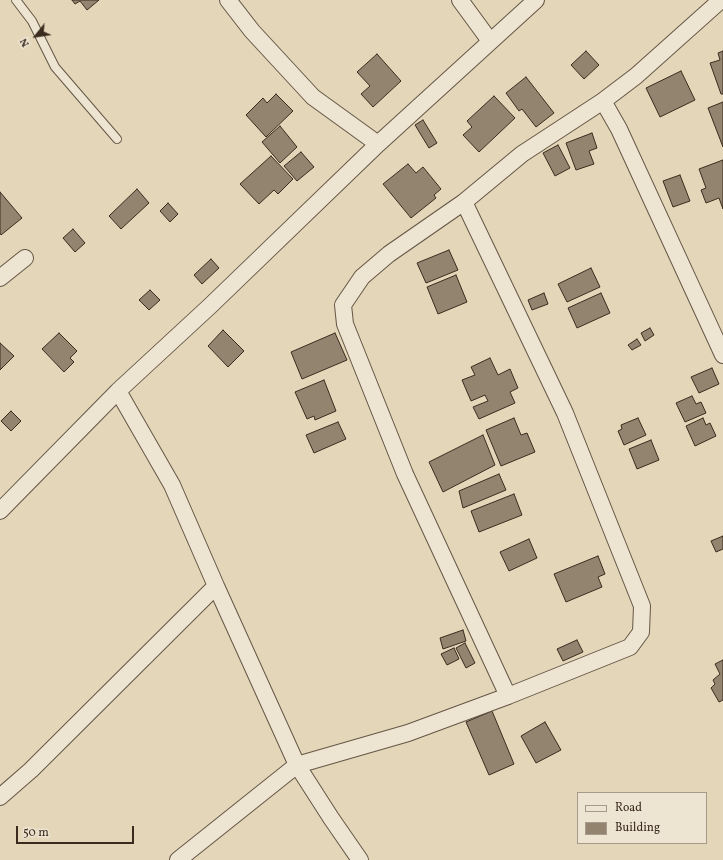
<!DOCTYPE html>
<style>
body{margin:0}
#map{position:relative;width:723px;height:860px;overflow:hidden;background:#e4d6b9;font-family:Vollkorn,serif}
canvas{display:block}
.legend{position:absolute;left:577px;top:792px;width:130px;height:52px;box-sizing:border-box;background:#ede4d2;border:1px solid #a69a8a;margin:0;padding:5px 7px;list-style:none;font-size:12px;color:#3b2b1e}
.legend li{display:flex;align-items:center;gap:8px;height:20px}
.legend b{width:20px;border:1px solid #a69a8a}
.north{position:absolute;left:16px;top:16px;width:40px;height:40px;-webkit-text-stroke:3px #ede4d2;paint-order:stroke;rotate:240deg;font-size:11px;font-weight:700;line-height:16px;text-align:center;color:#3b2b1e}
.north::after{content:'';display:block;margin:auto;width:14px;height:18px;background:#3b2b1e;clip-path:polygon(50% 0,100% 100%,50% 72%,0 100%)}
.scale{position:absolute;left:16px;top:826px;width:118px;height:18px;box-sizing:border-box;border:2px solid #3b2b1e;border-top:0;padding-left:5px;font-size:12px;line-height:14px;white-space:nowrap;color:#3b2b1e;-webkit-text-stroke:3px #ede4d2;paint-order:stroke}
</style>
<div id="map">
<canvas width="723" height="860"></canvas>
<ul class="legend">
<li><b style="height:5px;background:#ede4d2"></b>Road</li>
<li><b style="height:11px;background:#93846f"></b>Building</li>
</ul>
<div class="north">N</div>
<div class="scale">50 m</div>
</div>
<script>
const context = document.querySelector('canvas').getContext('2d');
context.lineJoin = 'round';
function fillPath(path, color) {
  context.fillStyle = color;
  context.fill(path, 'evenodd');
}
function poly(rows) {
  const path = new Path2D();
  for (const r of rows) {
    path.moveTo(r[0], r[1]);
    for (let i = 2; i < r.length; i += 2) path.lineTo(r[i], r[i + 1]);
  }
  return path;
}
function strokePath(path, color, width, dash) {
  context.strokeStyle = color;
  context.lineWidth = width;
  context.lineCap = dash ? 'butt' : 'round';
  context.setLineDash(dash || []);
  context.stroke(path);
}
const building = poly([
 [72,0,99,0,87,10,80,1,75,4,72,0],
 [586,51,599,65,584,79,571,65,586,51],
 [723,51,723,94,721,94,710,63,720,60,718,53,723,51],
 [377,54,401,81,373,107,361,94,370,86,357,72,377,54],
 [681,71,695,100,660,117,646,88,681,71],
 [526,77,554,113,536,127,522,109,519,111,506,93,526,77],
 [276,94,293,111,266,137,246,115,263,98,267,103,276,94],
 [494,96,515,118,479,152,463,135,472,127,467,121,494,96],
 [723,102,723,147,708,108,723,102],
 [423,120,437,143,429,148,415,125,423,120],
 [280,126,297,147,280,163,262,142,280,126],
 [592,133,597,148,589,151,594,164,576,170,566,143,592,133],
 [558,145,570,168,555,176,543,153,558,145],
 [301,152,314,167,297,181,284,166,301,152],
 [271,156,293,179,278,194,274,190,259,204,240,184,271,156],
 [723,160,723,209,719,198,706,203,701,190,706,188,699,169,723,160],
 [408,164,416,173,423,167,441,189,434,195,436,198,411,218,383,184,408,164],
 [680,175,690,201,673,207,663,181,680,175],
 [137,189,149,203,121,229,109,216,137,189],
 [0,192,22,218,1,235,0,233,0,192],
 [168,203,178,214,170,222,160,211,168,203],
 [73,229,85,243,75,252,63,238,73,229],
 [449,250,458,270,426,283,417,263,449,250],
 [211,259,219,268,202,284,194,275,211,259],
 [591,268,600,287,567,302,558,284,591,268],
 [456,275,467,302,438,314,427,287,456,275],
 [150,290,160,300,149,310,139,300,150,290],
 [544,293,548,304,532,310,528,300,544,293],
 [601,293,610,313,577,328,568,308,601,293],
 [650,328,654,335,645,341,641,333,650,328],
 [223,330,244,351,228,367,208,346,223,330],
 [59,333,77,351,70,358,74,362,64,372,42,349,59,333],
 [335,333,347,360,302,379,291,352,335,333],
 [637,339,641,345,632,350,628,345,637,339],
 [0,343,14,356,0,370,0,343],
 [490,358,498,375,510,369,518,388,510,392,515,403,479,419,473,407,488,401,485,395,471,401,462,380,475,375,471,367,490,358],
 [712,368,719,384,699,393,691,377,712,368],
 [324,380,336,411,315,420,314,416,307,419,295,392,324,380],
 [692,396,696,404,701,402,706,413,685,422,676,403,692,396],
 [11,411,21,421,11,431,1,421,11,411],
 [514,418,521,435,527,433,535,452,501,466,486,430,514,418],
 [638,418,646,435,624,445,618,431,622,429,621,425,638,418],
 [703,418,706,425,710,423,716,436,695,446,686,426,703,418],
 [338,422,346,439,314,453,306,435,338,422],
 [483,435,495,465,443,492,429,462,483,435],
 [651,440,659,460,637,469,629,449,651,440],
 [499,474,506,490,463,508,459,491,499,474],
 [514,494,522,515,479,532,471,511,514,494],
 [723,536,723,549,716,552,711,541,723,536],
 [529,539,537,558,509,571,500,552,529,539],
 [598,556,605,574,598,577,602,587,566,602,554,574,598,556],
 [463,630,466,641,443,649,440,638,463,630],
 [577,640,583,652,563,661,557,649,577,640],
 [465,643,475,663,466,668,456,648,465,643],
 [454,648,459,659,447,665,441,654,454,648],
 [723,660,723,700,719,702,711,688,715,684,713,680,720,674,715,664,723,660],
 [492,711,514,764,489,775,466,722,492,711],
 [545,722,561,750,536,763,521,736,545,722]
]);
const lane = poly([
 [16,0,32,21,55,67,117,139]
]);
const street = poly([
 [228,0,252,31,313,97,378,144],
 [460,0,490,41],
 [721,0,636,76,603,101,619,129,723,355],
 [0,278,25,258],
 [0,511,118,391,210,306,378,144,536,0],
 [216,586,297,765,331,818,360,860],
 [508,696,405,474,345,324,343,305,362,277,389,254,464,202,522,154,603,101],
 [0,797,31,770,216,586,172,485,118,391],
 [178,860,297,765,408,733,508,696,630,647,641,632,642,606,565,413,464,202]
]);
fillPath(building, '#93846f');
strokePath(building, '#3b2b1e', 1);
strokePath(lane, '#655645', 10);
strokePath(street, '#655645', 18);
strokePath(lane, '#ede4d2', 8);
strokePath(street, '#ede4d2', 16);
</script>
